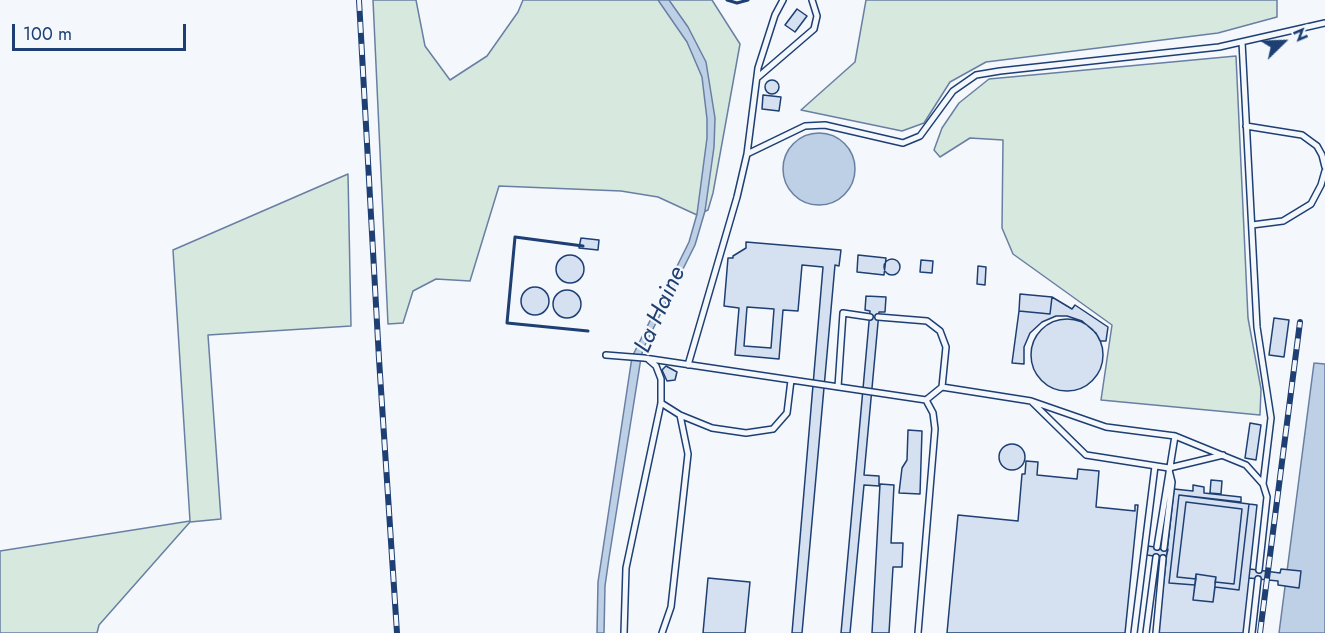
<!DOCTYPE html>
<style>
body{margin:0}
#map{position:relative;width:1325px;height:633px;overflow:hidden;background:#f4f7fb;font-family:Jost,sans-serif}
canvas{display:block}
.north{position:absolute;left:1253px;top:12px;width:60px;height:60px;-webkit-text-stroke:4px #f4f7fb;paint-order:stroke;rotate:67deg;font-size:16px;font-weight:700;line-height:24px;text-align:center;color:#1d3f73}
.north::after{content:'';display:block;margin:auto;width:21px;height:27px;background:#1d3f73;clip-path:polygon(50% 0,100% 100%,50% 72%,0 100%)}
.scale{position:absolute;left:12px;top:24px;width:174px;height:27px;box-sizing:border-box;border:3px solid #1d3f73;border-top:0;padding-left:8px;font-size:18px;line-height:21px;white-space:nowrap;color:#1d3f73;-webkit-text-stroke:4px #f4f7fb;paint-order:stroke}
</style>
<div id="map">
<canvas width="1325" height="633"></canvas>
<div class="north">N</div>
<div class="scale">100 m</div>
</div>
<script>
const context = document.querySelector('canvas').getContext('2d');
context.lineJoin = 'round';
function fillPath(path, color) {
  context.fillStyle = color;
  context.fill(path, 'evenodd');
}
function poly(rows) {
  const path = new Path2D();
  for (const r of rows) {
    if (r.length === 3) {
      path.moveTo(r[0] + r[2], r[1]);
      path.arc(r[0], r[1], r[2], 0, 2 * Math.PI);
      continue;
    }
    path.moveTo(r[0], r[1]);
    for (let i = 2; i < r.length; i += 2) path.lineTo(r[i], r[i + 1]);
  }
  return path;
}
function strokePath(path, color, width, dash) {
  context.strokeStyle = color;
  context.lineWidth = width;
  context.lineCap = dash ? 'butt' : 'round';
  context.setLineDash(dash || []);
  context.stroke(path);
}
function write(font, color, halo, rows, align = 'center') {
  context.font = font + ' Jost,sans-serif';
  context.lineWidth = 4.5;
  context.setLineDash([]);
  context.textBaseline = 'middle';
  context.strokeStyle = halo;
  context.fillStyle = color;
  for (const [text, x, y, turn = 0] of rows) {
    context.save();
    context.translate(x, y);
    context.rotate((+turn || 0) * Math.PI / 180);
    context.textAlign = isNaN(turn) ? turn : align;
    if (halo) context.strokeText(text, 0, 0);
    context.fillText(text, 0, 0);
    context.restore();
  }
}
const green = poly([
 [373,0,416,0,425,46,450,80,487,56,518,12,523,0,712,0,740,44,713,193,708,210,697,215,658,197,621,191,499,186,470,281,436,279,413,291,403,323,388,324,373,0],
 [866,0,1277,0,1277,17,1218,33,986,62,950,82,924,123,902,131,801,110,855,62,866,0],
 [1236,56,1248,318,1261,389,1260,415,1101,400,1112,325,1013,254,1002,228,1003,140,970,138,940,157,934,150,942,128,959,103,989,79,1236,56],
 [348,174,351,326,208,335,221,519,190,522,99,625,97,633,0,633,0,551,190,521,173,250,348,174]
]);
const water = poly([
 [658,0,669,0,688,27,706,62,715,118,714,147,705,211,695,245,643,349,641,358,609,558,605,586,604,633,597,633,598,582,632,357,689,242,697,214,707,138,707,119,702,77,687,42,658,0],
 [819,169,36],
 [1314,363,1325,364,1325,633,1279,633,1314,363]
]);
const building = poly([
 [797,9,807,16,795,32,785,25,797,9],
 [772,87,7],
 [763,95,781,97,779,111,762,109,763,95],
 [581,238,599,240,598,250,579,248,581,238],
 [746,242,841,250,839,266,835,265,802,633,792,633,823,267,802,265,798,311,783,310,779,359,735,355,739,308,724,306,728,258,733,258,733,256,746,248,746,242],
 [747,307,774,309,771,348,744,346,747,307],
 [570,269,14],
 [858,255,886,258,884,275,857,272,858,255],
 [892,267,8],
 [921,260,933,261,932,273,920,272,921,260],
 [978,266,986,267,985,285,977,284,978,266],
 [535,301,14],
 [567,304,14],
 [1020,294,1052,297,1050,314,1019,311,1020,294],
 [866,296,886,297,885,312,879,312,864,475,879,476,879,486,864,485,850,633,841,633,870,311,865,310,866,296],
 [1052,297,1072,309,1075,305,1108,327,1106,341,1100,341,1096,333,1082,321,1067,316,1056,316,1042,322,1030,333,1024,347,1024,364,1012,363,1019,311,1050,314,1052,297],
 [1274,318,1289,320,1284,357,1269,355,1274,318],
 [1067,355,36],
 [666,366,677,372,675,380,667,381,662,370,666,366],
 [1250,423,1261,425,1256,460,1245,458,1250,423],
 [908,430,922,431,920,494,899,493,902,468,907,460,908,430],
 [1012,457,13],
 [1026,461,1038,462,1037,475,1077,479,1078,469,1099,471,1096,507,1135,511,1135,505,1138,505,1125,633,947,633,958,515,1018,521,1022,474,1025,474,1026,461],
 [1211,480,1222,481,1221,494,1210,493,1211,480],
 [880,484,894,485,891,543,903,543,902,567,893,567,889,633,872,633,880,484],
 [1193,485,1204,487,1204,493,1241,497,1241,502,1179,495,1169,583,1195,585,1193,600,1213,602,1215,587,1239,590,1249,504,1257,505,1243,633,1158,633,1174,489,1193,491,1193,485],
 [1179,495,1249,504,1239,590,1215,587,1215,582,1234,584,1242,509,1186,502,1177,577,1196,579,1195,585,1169,583,1179,495],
 [1186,502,1242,509,1234,584,1215,582,1216,577,1196,574,1196,579,1177,577,1186,502],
 [1148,546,1168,549,1166,558,1147,555,1148,546],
 [1250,569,1280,573,1281,569,1301,571,1299,588,1278,585,1278,581,1249,578,1250,569],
 [1196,574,1216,577,1213,602,1193,600,1196,574],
 [708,578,750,582,745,633,703,633,708,578]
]);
const lane = poly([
 [1242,42,1257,327,1271,418,1263,484],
 [757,78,814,29,817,16,812,0],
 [1246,126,1302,135,1317,146,1322,155,1325,167],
 [747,154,758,68,775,15,783,0],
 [1252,225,1283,221,1311,204,1321,185,1325,171],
 [878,317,927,321,940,331,946,347,942,387],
 [606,355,644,358,926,400,942,387,1031,401,1106,427,1175,436,1157,547],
 [688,365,737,197,747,154,805,126,825,125,903,143,920,136,953,91,976,75,1000,71,1219,47,1325,23],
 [838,387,843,313,870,317],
 [1032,402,1086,455,1169,468,1223,455],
 [661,403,680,415,688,454,671,607,662,633],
 [680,415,712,428,746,433,773,429,787,413,791,380],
 [1175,436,1246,465,1263,484,1267,497,1259,570],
 [1164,548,1172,482,1169,470],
 [624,633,626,568,661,403,661,379,656,366,649,360],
 [918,633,935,429,933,413,926,400],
 [1134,633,1155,466],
 [1146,633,1156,557],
 [1156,633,1163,558],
 [1252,633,1258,579]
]);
const rail = poly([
 [359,0,379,359,397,633],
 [1260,633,1300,322]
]);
const wall = poly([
 [727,0,737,3,748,0],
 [583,246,515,237,507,323,588,331]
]);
const waterNames = [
 ["La Haine",661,310,-66]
];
fillPath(green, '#d7e8df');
strokePath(green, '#687fa3', 1.5);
fillPath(water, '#bed0e5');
strokePath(water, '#687fa3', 1.5);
fillPath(building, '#d5e0f0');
strokePath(building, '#1d3f73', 1.5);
strokePath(lane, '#1d3f73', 8);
strokePath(lane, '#f4f7fb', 5);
strokePath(rail, '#1d3f73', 6);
strokePath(rail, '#f4f7fb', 4, [11]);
strokePath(wall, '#1d3f73', 3);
write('italic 24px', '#1d3f73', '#f4f7fb', waterNames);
</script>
